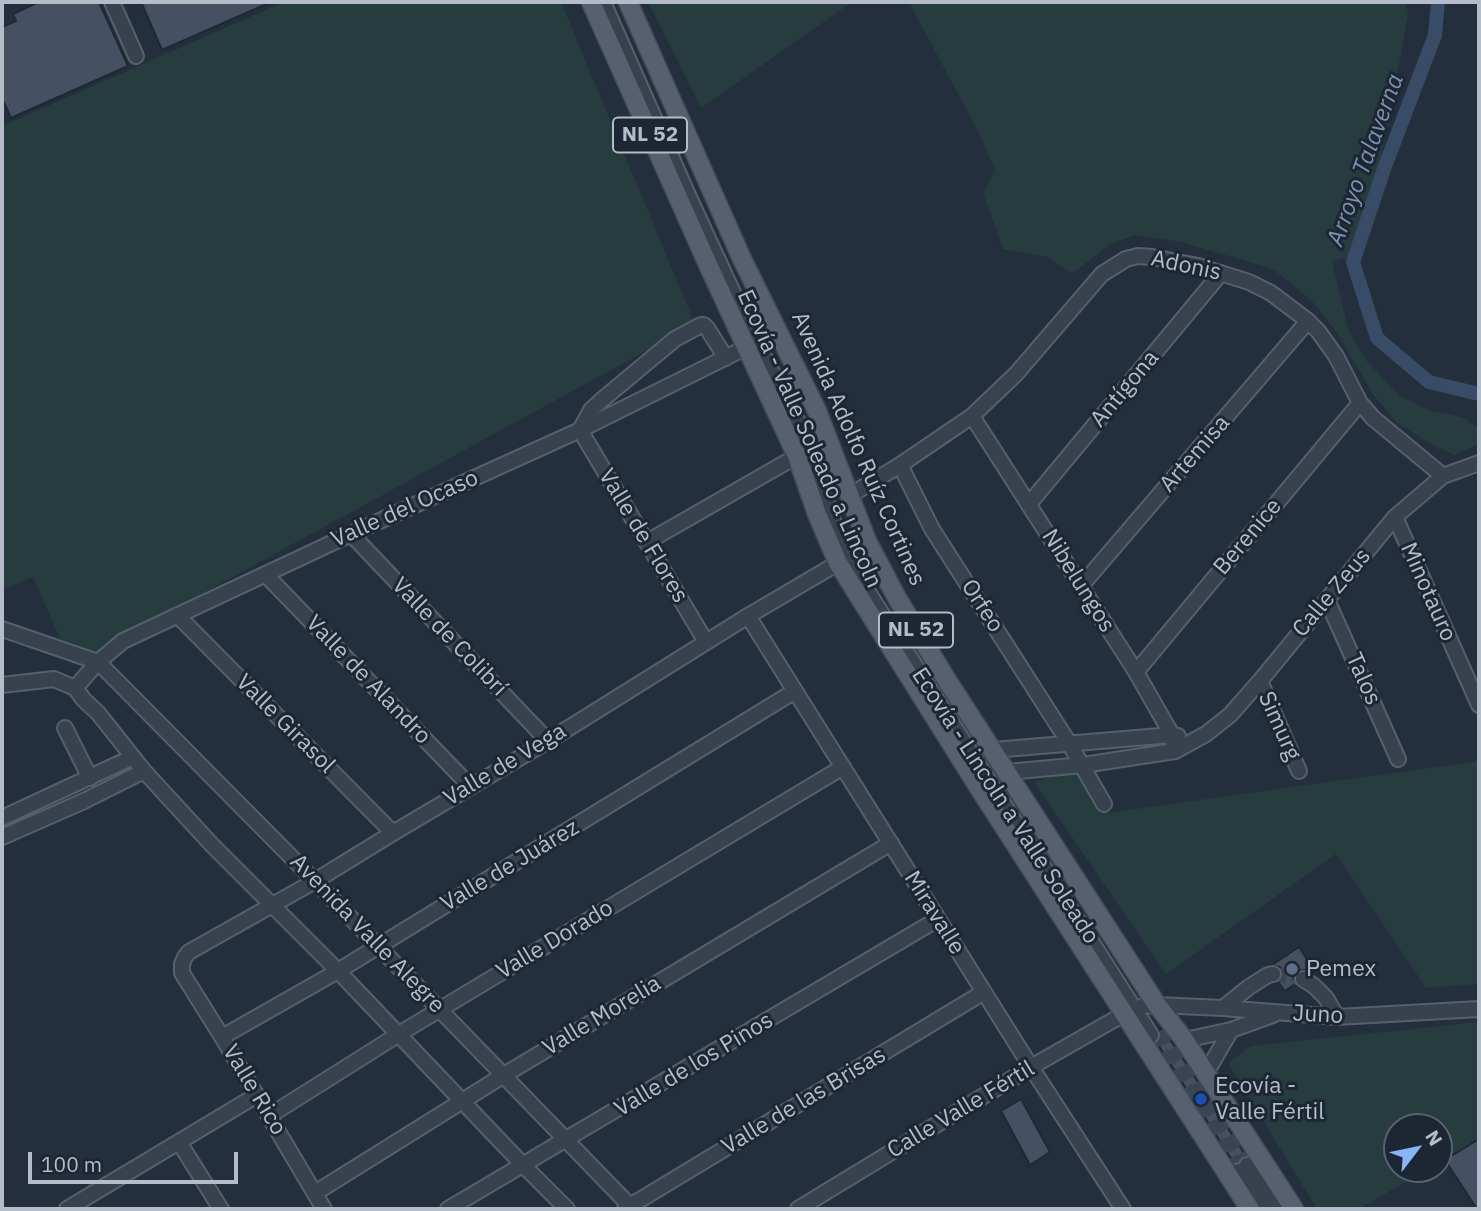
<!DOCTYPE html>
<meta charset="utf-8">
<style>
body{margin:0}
#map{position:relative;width:1481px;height:1211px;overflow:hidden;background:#242f3e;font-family:"IBM Plex Sans",sans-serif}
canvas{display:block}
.frame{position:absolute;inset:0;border:4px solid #b4bcc9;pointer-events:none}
.north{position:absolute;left:1383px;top:1113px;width:70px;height:70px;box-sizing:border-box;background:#1d2633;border:2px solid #59626f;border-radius:50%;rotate:58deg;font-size:19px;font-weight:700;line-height:28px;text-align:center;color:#b4bcc9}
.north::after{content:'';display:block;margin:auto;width:24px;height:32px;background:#8ab4f8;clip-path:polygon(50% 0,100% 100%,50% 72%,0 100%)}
.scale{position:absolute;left:28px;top:1152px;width:210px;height:32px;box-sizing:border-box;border:4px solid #b4bcc9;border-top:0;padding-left:9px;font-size:21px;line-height:24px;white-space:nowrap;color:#b4bcc9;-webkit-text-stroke:5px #1d2633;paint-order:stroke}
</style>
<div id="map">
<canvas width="1481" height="1211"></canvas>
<div class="frame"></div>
<div class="north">N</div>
<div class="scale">100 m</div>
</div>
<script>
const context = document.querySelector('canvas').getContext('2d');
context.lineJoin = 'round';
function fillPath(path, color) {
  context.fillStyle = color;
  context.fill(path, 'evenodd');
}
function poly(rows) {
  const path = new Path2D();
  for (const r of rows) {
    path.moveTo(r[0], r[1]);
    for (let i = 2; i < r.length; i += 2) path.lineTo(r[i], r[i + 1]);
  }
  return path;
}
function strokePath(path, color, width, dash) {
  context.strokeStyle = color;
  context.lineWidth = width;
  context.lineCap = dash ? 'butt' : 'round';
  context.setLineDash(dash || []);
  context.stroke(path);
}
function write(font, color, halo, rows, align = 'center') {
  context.font = font + ' "IBM Plex Sans",sans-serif';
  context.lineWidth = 6;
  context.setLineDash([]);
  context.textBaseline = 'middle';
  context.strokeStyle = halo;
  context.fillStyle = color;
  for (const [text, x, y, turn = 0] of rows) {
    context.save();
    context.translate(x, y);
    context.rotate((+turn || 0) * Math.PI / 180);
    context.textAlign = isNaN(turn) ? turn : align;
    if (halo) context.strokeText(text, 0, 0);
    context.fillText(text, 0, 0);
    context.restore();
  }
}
const green = poly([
 [284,2,561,2,695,324,72,665,33,577,2,590,2,126],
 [648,2,852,2,701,108],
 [909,2,1406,2,1408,16,1363,254,1332,261,1348,329,1366,360,1399,395,1431,411,1462,417,1479,428,1479,444,1455,455,1432,445,1395,421,1373,394,1335,330,1311,300,1273,269,1181,242,1136,235,1110,244,1072,274,1048,257,1003,249,983,193,995,171,980,135],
 [1479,761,1479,984,1426,988,1336,854,1166,974,1034,782,1073,770,1107,813],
 [1479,1022,1479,1139,1439,1162,1439,1127,1397,1127,1397,1169,1428,1169,1359,1209,1317,1209,1228,1063,1251,1046]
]);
const canal = poly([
 [1438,2,1435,35,1384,169,1353,262,1377,338,1429,382,1479,394]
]);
const building = poly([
 [39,2,99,2,128,66,11,118,2,98,2,27,16,21,13,14,39,2],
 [141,2,271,2,162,50,141,2],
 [1299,947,1315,972,1312,973,1304,970,1298,971,1293,978,1295,984,1285,991,1278,982,1282,978,1282,971,1280,967,1272,965,1299,947],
 [1161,1029,1174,1045,1246,1156,1241,1157,1238,1161,1234,1163,1157,1043,1160,1039,1159,1030,1161,1029],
 [1021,1099,1050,1152,1030,1165,1001,1111,1021,1099],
 [1479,1139,1479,1209,1477,1209,1445,1160,1479,1139]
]);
const minorTunnel = poly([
 [1273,974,1303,979],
 [1160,1031,1247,1165],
 [1151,1035,1239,1171]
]);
const minor = poly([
 [112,2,136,56],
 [603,2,688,195,752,334,797,420,836,529,861,581,1151,1035],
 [972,416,1136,672,1172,735,1175,751],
 [580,430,706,642],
 [580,430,591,410,603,399,675,339,701,325,704,325,707,328,726,358],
 [900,465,932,529,1069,743,1104,804],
 [849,496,900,465,972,416,1016,374,1102,274,1126,259,1138,256,1152,257,1198,266,1249,282,1271,293,1308,321,1318,331,1336,356,1360,403,1373,418,1443,476],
 [1029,504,1221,273],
 [1395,517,1479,705],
 [351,534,548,741],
 [647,542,797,456],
 [265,574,470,786],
 [1081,586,1308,321],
 [1327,600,1398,759],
 [177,615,393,833],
 [748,616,1031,1067,1123,1209],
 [2,629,98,662,315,881,633,1209],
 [1136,672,1360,403],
 [1260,681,1299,771],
 [2,685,54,679,75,688,84,700,98,713,144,771,212,845,338,971,524,1166,567,1209],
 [75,688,98,662,123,641,351,534,580,430,747,347],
 [65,728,90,778],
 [993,750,1172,735,1178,736],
 [1007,772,1083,765,1175,751,1206,734,1230,715,1260,681,1395,517,1443,476,1479,463],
 [2,818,133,757],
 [2,837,84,801,144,771],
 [1303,979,1314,986,1326,998,1337,1017],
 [1223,1008,1249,987,1268,975,1273,974],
 [222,1037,338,971,795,691],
 [1185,1040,1231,1030,1273,1015],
 [1206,1073,1231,1030],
 [269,1116,399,1034,843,767],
 [179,1142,221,1209],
 [1247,1165,1276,1209],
 [1239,1171,1264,1209],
 [315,1193,504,1075,891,843],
 [67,1209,257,1095],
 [324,1209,222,1037,182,973,182,964,185,957,189,952,315,881,393,833,548,741,748,616,838,563],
 [448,1209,938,919],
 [625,1209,984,992],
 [798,1209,1031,1067,1124,1014,1143,1006,1157,1005,1223,1008,1337,1017,1479,1009]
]);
const major = poly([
 [591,2,710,269,797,456,817,514,838,563,979,788,1250,1209],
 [628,2,742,259,817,411,867,541,897,598,945,677,1157,1005,1183,1038,1294,1209]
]);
const markers = [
 [1292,969,7,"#5c6f8a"],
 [1201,1099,7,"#1a4fb4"]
];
const shields = [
 [650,135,74],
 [916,630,74]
];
const shieldNames = [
 ["NL 52",650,135],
 ["NL 52",916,630]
];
const streetNames = [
 ["Adonis",1186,266,12],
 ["Antígona",1125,389,-50],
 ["Ecovía - Valle Soleado a Lincoln",809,439,66],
 ["Avenida Adolfo Ruíz Cortines",858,449,66],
 ["Artemisa",1195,454,-49],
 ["Valle del Ocaso",405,509,-24],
 ["Valle de Flores",643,536,59],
 ["Berenice",1248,537,-50],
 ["Nibelungos",1078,581,58],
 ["Minotauro",1428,592,66],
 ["Calle Zeus",1332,593,-50],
 ["Orfeo",982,606,57],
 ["Valle de Colibrí",449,637,46],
 ["Talos",1363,679,66],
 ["Valle de Alandro",368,680,46],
 ["Valle Girasol",285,724,45],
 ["Simurg",1279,726,66],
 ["Valle de Vega",505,765,-31],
 ["Ecovía - Lincoln a Valle Soleado",1005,806,57],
 ["Valle de Juárez",510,866,-31],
 ["Miravalle",934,913,58],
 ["Avenida Valle Alegre",367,934,46],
 ["Valle Dorado",555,940,-31],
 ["Juno",1318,1015,3],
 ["Valle Morelia",602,1016,-31],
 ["Valle de los Pinos",694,1065,-31],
 ["Valle Rico",254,1090,59],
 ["Valle de las Brisas",804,1101,-31],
 ["Calle Valle Fértil",961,1110,-31]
];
const poiNames = [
 ["Pemex",1306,969],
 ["Ecovía -",1215,1086],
 ["Valle Fértil",1215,1112]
];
const waterNames = [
 ["Arroyo Talaverna",1366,160,-70]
];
fillPath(green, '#263c3f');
strokePath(canal, '#394c67', 14);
fillPath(building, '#455162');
strokePath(building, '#1f2835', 2);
strokePath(minorTunnel, '#3a4453', 14, [14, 7]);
strokePath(minor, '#565f6c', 18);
strokePath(major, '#414a57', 21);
strokePath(minor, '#38414e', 14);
strokePath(major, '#56606e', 18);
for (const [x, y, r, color] of markers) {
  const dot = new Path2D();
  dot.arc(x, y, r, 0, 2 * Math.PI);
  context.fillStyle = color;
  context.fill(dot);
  strokePath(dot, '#1d2633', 2.5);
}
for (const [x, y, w] of shields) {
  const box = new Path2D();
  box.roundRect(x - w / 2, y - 17.5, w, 35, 5);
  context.fillStyle = '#1d2633';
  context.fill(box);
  strokePath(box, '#b4bcc9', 2);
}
write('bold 21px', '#b4bcc9', null, shieldNames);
write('23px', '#b4bcc9', '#1d2633', streetNames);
write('23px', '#b4bcc9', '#1d2633', poiNames, 'left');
write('italic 24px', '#7c92b1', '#1d2633', waterNames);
</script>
